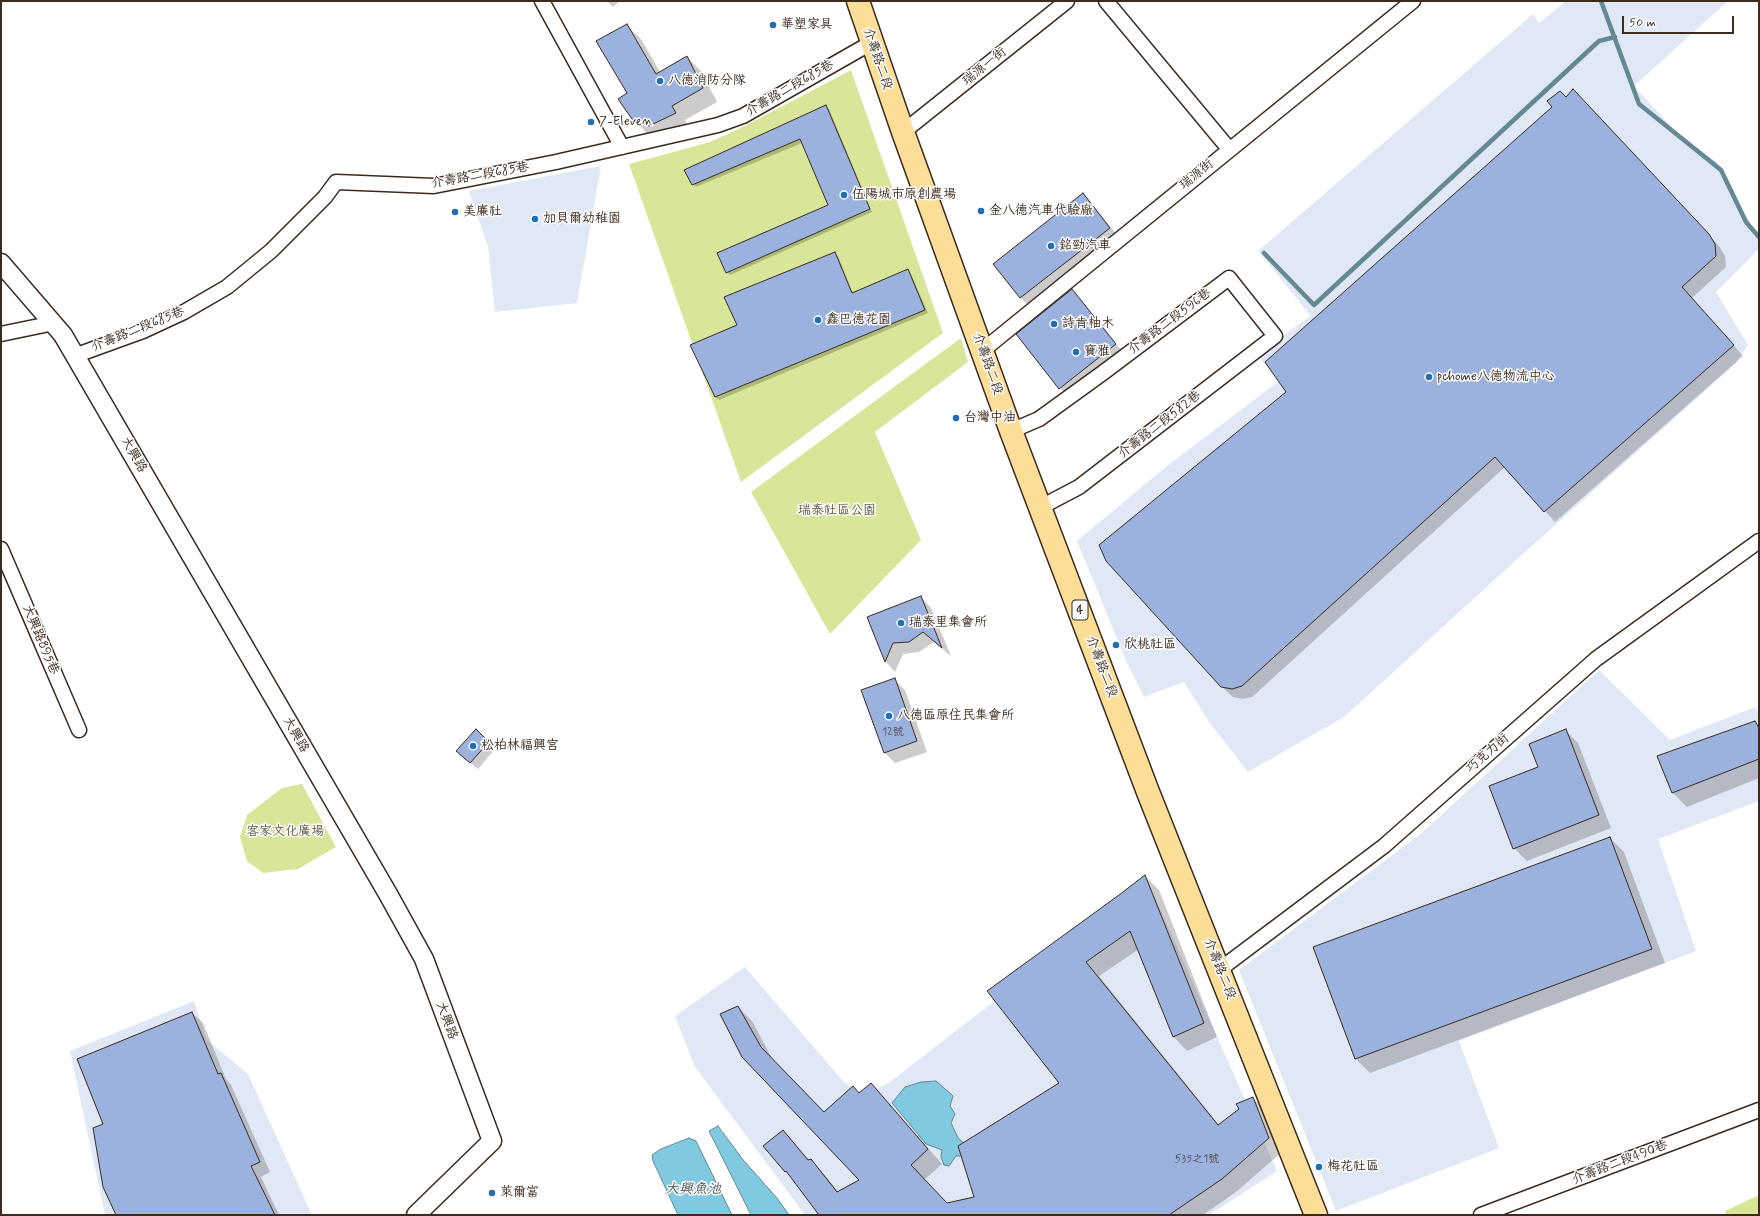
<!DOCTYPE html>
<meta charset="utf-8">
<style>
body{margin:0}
#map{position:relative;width:1760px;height:1216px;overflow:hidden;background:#fff;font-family:Mynerve,sans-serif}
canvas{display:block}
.frame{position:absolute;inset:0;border:2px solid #3b2a1e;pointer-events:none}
.scale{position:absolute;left:1622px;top:16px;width:112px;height:18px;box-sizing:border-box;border:2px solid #3b2a1e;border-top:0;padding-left:5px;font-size:12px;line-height:14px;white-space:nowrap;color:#3b2a1e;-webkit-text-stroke:3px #fff;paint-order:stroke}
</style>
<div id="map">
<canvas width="1760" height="1216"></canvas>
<div class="frame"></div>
<div class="scale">50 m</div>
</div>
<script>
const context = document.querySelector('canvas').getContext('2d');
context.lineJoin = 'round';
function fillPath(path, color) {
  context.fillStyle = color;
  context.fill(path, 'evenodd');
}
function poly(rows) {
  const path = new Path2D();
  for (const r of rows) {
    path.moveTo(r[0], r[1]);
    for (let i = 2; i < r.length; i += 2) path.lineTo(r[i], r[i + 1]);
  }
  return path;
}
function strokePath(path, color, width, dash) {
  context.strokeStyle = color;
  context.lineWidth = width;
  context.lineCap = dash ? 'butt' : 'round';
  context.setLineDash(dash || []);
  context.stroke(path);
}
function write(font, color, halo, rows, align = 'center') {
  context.font = font + ' Mynerve,"LXGW WenKai TC",sans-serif';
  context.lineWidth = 3;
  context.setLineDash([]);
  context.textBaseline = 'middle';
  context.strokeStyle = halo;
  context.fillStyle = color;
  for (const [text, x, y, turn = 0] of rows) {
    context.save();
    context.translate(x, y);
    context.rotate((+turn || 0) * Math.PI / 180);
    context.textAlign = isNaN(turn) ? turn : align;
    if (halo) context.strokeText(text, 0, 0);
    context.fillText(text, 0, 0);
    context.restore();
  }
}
const built = poly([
 [1566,1,1728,1,1634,86,1679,135,1717,162,1759,240,1759,249,1716,292,1748,345,1735,364,1514,562,1344,717,1248,772,1209,722,1184,682,1144,697,1127,663,1077,541,1167,466,1279,381,1256,354,1311,316,1258,251,1533,14,1539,23],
 [601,166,577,303,495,312,488,247,469,191],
 [1599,670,1670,740,1755,707,1759,713,1759,801,1658,839,1696,951,1459,1041,1499,1148,1336,1211,1239,970,1423,832],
 [1148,882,1277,1171,1209,1215,805,1215,695,1067,675,1016,745,967,843,1081,864,1095,890,1082],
 [194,1001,207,1040,248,1074,312,1215,105,1215,70,1051]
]);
const green = poly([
 [851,70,943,333,741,482,629,164,710,142,745,126],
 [961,338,968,362,875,432,921,540,830,634,751,492],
 [302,784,336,847,298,869,263,873,247,861,240,837,247,815,282,788],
 [1759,1195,1759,1215,1727,1215,1725,1211]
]);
const water = poly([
 [936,1081,953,1096,950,1106,955,1114,951,1123,958,1138,964,1143,962,1156,956,1156,949,1166,944,1165,941,1157,942,1150,926,1144,892,1103,905,1087,921,1082,936,1081],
 [718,1126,744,1161,777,1198,789,1215,751,1215,709,1131,718,1126],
 [689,1138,696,1141,732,1215,678,1215,653,1161,652,1155,661,1149,689,1138]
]);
const shadow = poly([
 [607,1,620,1,613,7],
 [626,25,641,39,660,72,687,57,701,71,717,102,685,120,689,128,664,140,647,133,632,118,628,94],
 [1566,98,1584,101,1719,246,1725,256,1726,267,1692,298,1743,356,1555,522,1505,467,1252,697,1243,699,1233,697,1222,687,1287,392],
 [826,106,829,109,872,212,730,275,727,272,829,206,802,143,696,187,693,184],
 [1082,195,1096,209,1123,242,1034,311,1020,297],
 [835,253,838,256,853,294,908,270,911,274,928,313,719,400,715,397,692,345,739,326],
 [1072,290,1082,301,1125,355,1070,398,1060,388],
 [921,597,931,608,951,656,934,642,919,652,903,654,895,672,886,662,868,617],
 [894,679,905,690,927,752,895,763,884,752],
 [1754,722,1759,727,1759,778,1687,807,1673,793,1659,756],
 [476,731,495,749,478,769,464,758],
 [1566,731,1578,743,1611,828,1527,861,1514,848],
 [1610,838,1624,852,1665,963,1370,1073,1356,1059,1315,948],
 [1145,876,1159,890,1217,1037,1187,1051,1174,1037,1139,949,1099,976,1219,1125,1253,1098,1267,1112,1282,1152,1236,1192,1203,1215,820,1215,795,1181,786,1171,783,1131,810,1161,824,1174,839,1192,861,1180,743,1057,738,1007,752,1021,774,1062,824,1113,860,1094,871,1084,942,1164,924,1180,947,1204,976,1197,1060,1083,989,991],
 [192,1013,203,1023,226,1079,231,1085,270,1172,261,1177,279,1215,118,1215,105,1125]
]);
const stream = poly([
 [1601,1,1639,104,1721,170,1746,222,1759,237],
 [1264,253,1314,305,1599,41,1615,37]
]);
const building = poly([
 [627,24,656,74,687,56,703,88,672,106,676,113,649,126,632,119,618,99,627,93,596,41,627,24],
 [1573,89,1709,234,1715,244,1716,256,1682,287,1734,345,1544,512,1495,457,1242,686,1232,689,1221,687,1106,561,1099,545,1286,392,1265,362,1552,107,1547,101,1560,91,1566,97,1573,89],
 [826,105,870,209,726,273,717,253,828,205,800,139,692,185,684,170,826,105],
 [1083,193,1110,228,1020,298,993,264,1083,193],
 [835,252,852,293,908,269,925,310,715,397,690,345,737,325,724,297,835,252],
 [1072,289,1116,344,1059,389,1016,334,1072,289],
 [921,596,942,648,923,632,909,642,893,643,885,662,867,617,921,596],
 [895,678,917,741,884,753,861,690,895,678],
 [1755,721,1759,728,1759,759,1672,793,1657,756,1755,721],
 [476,729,489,742,470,763,456,751,476,729],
 [1566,729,1599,815,1513,849,1489,786,1538,767,1529,744,1566,729],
 [1610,837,1652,949,1355,1059,1313,947,1610,837],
 [1145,875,1204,1023,1173,1037,1130,931,1086,962,1218,1125,1239,1109,1236,1104,1253,1097,1269,1138,1222,1179,1169,1215,819,1215,786,1171,785,1172,763,1146,783,1130,808,1160,811,1159,837,1192,859,1180,742,1057,720,1014,738,1006,761,1047,824,1112,853,1086,859,1093,871,1083,928,1149,911,1165,947,1203,974,1197,958,1146,1059,1083,987,991,1119,895,1145,875],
 [192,1012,218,1074,221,1073,260,1162,251,1166,275,1215,116,1215,103,1187,93,1128,103,1124,77,1059,192,1012]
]);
const minor = poly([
 [542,1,622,147],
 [1106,1,1229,149],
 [903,132,1067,1],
 [1,334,54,323],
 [982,351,1413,1],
 [74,356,143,331,184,312,227,287,271,251,325,197,336,182,434,186,556,162,718,125,743,116,871,43],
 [1011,431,1039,419,1104,372,1229,278,1275,336,1079,487,1041,507],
 [1,549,79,730],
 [1219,970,1384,846,1596,659,1759,541],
 [1481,1215,1759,1110]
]);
const tertiary = poly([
 [1,263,63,335,388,894,424,959,492,1141,416,1215]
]);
const primary = poly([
 [858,1,903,132,1011,431,1148,792,1316,1215]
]);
const markers = [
 [773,25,4,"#1f6fb2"],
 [660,81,4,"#1f6fb2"],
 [591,122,4,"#1f6fb2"],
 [844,195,4,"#1f6fb2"],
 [981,211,4,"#1f6fb2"],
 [455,212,4,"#1f6fb2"],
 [535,219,4,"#1f6fb2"],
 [1051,246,4,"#1f6fb2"],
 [818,320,4,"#1f6fb2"],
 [1054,324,4,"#1f6fb2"],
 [1076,352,4,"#1f6fb2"],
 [1429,377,4,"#1f6fb2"],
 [956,418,4,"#1f6fb2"],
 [901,623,4,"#1f6fb2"],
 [1116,645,4,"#1f6fb2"],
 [889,716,4,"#1f6fb2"],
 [473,746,4,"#1f6fb2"],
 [1319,1167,4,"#1f6fb2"],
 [492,1193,4,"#1f6fb2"]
];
const numberNames = [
 ["12號",893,733],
 ["535之1號",1197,1160]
];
const shields = [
 [1080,610,16]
];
const shieldNames = [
 ["4",1080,610]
];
const poiNames = [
 ["華塑家具",781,25],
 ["八德消防分隊",668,81],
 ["7-Eleven",599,122],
 ["伍陽城市原創農場",852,195],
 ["金八德汽車代驗廠",989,211],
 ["美廉社",463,212],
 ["加貝爾幼稚園",543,219],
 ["銘勁汽車",1059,246],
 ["鑫巴德花園",826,320],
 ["詩肯柚木",1062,324],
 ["寶雅",1084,352],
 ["pchome八德物流中心",1437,377],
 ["台灣中油",964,418],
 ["瑞泰里集會所",909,623],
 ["欣桃社區",1124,645],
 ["八德區原住民集會所",897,716],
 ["松柏林福興宮",481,746],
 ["梅花社區",1327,1167],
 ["萊爾富",500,1193]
];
const streetNames = [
 ["介壽路二段",877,59,71],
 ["瑞源一街",985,67,-39],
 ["介壽路二段685巷",790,89,-30],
 ["瑞源街",1197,175,-39],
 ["介壽路二段685巷",480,176,-10],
 ["介壽路二段596巷",1170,322,-37],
 ["介壽路二段685巷",138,330,-22],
 ["介壽路二段",987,364,70],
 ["介壽路二段582巷",1160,425,-38],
 ["大興路",133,455,60],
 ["大興路895巷",40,640,67],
 ["介壽路二段",1101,667,69],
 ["大興路",295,735,60],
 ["巧克力街",1488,754,-41],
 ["介壽路二段",1219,969,68],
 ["大興路",446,1021,70],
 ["介壽路二段490巷",1620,1163,-21]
];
const parkNames = [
 ["瑞泰社區公園",837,511],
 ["客家文化廣場",285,832]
];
const waterNames = [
 ["大興魚池",693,1190]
];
fillPath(built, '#e1e8f5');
fillPath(green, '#d8e699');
fillPath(water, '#80c9e0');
strokePath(water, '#648992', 1);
fillPath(shadow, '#0003');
strokePath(stream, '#648992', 4.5);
fillPath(building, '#9bb2df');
strokePath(building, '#3b2a1e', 1);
strokePath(minor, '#3b2a1e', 17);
strokePath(tertiary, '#3b2a1e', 21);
strokePath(primary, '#3b2a1e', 25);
strokePath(minor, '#fff', 14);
strokePath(tertiary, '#fff', 18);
strokePath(primary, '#fdde96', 22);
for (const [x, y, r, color] of markers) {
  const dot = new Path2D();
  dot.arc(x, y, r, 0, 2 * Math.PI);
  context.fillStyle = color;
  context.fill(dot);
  strokePath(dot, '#fff', 1.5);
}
write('11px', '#534c4e', null, numberNames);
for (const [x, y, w] of shields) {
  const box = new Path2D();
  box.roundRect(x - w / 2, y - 10, w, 20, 3);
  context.fillStyle = '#fff';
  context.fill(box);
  strokePath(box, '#3b2a1e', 1);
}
write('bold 12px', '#3b2a1e', null, shieldNames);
write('13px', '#3b2a1e', '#fff', poiNames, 'left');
write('13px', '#3b2a1e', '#fff', streetNames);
write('13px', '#62593d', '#fff', parkNames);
write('italic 14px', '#505a58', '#fff', waterNames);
</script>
